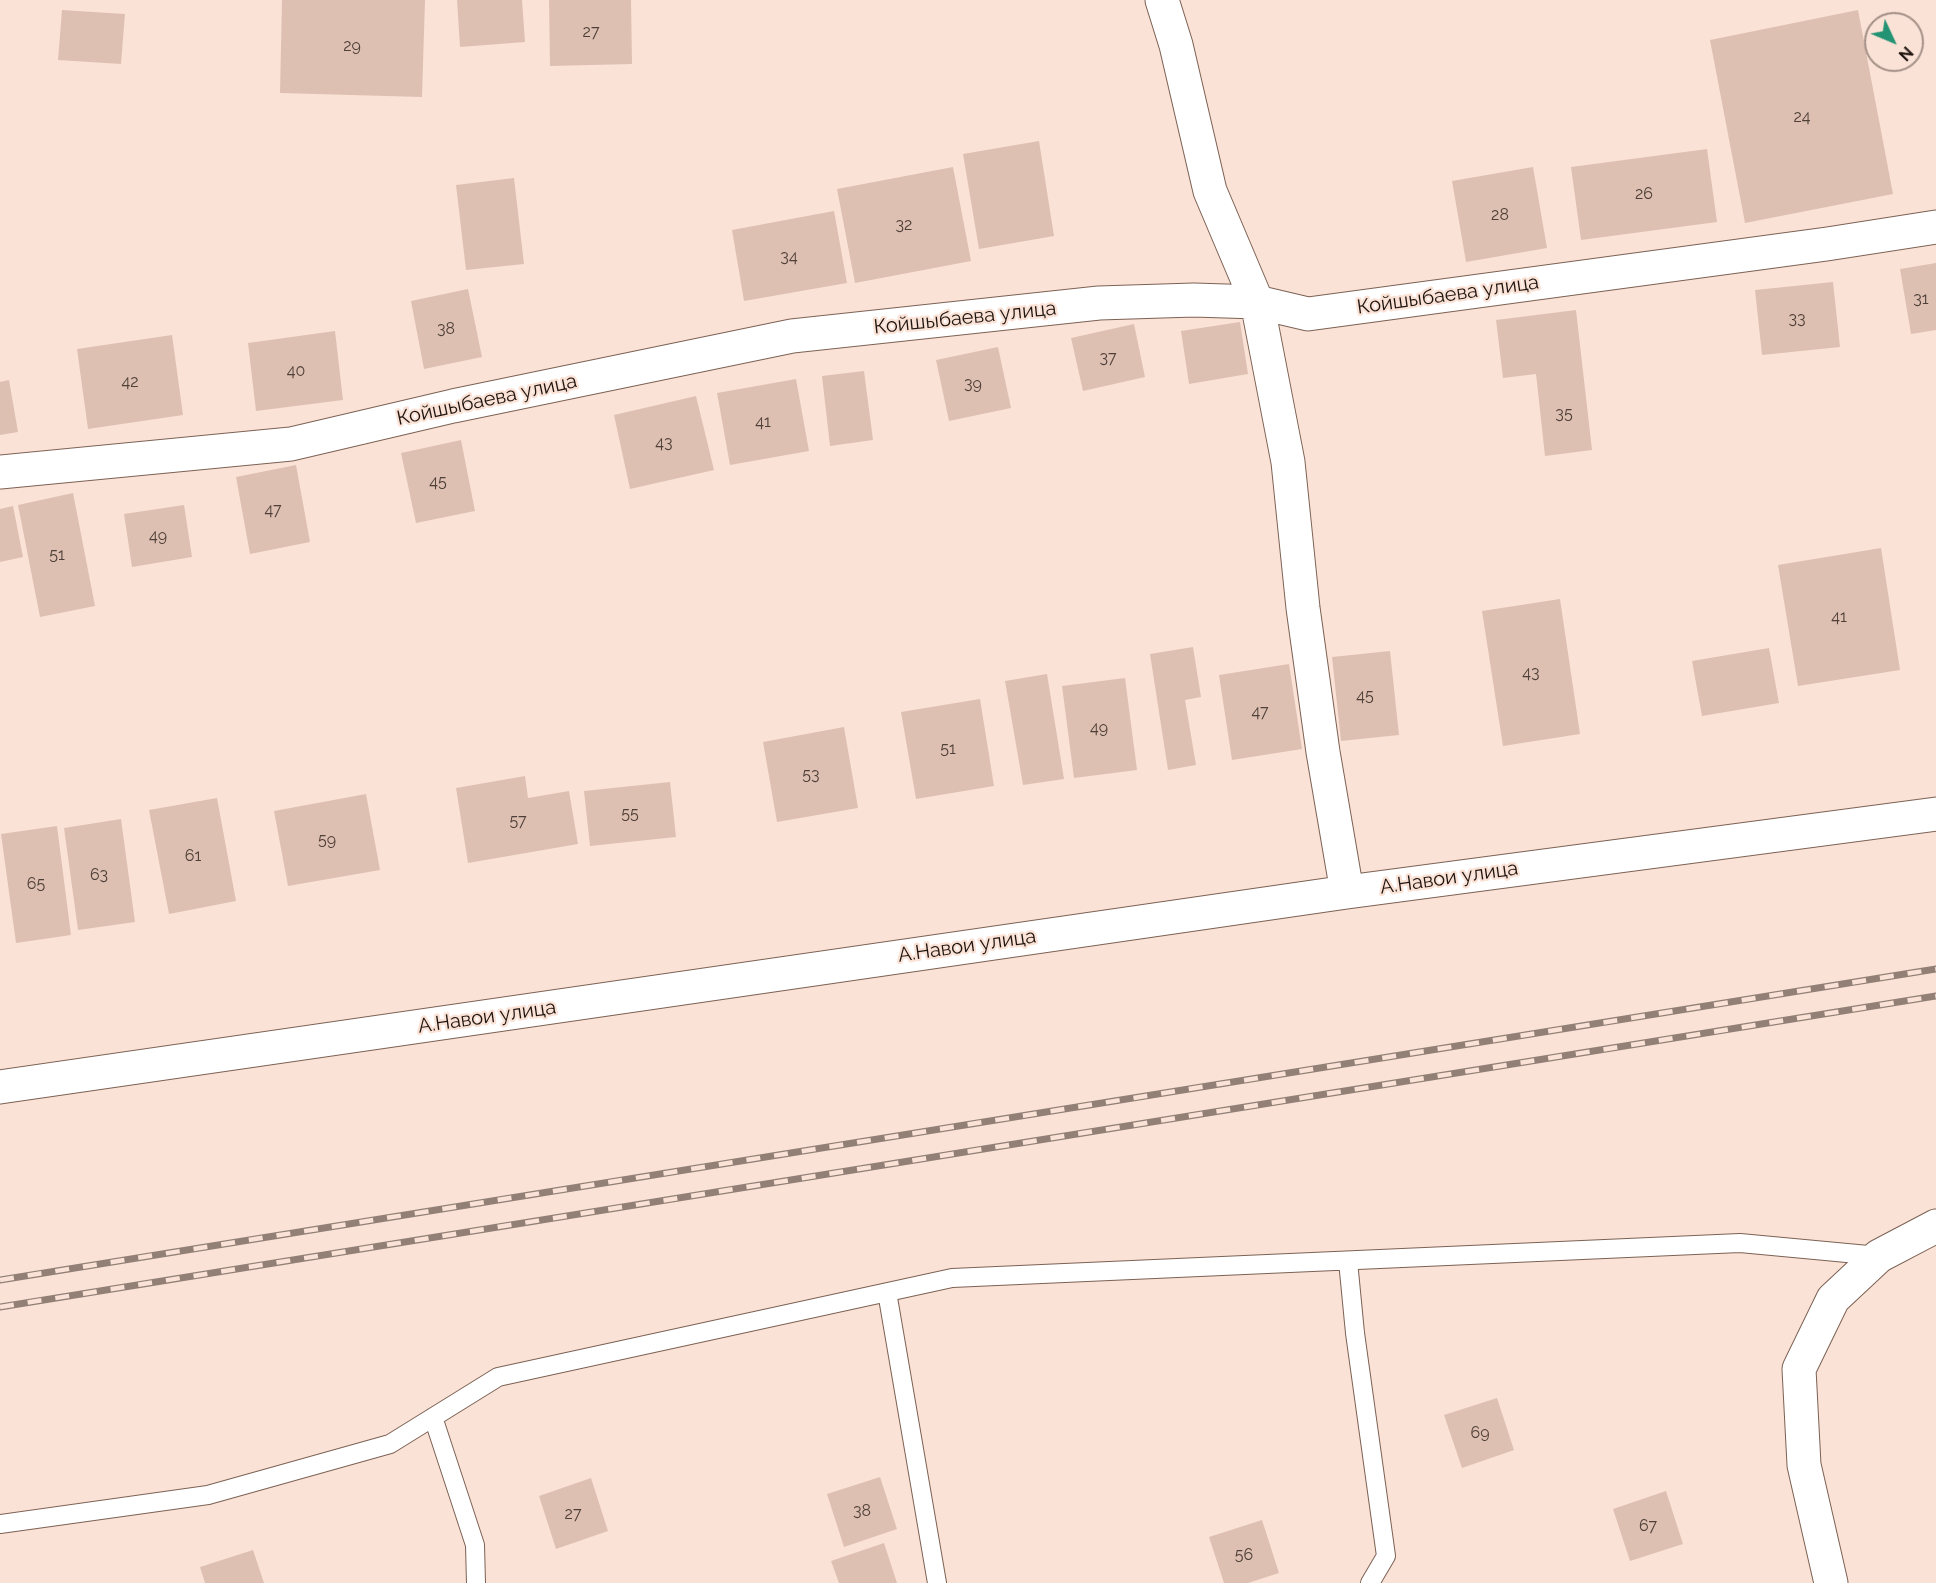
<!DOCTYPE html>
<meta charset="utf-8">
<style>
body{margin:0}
#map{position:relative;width:1936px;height:1583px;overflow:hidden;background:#fbe2d6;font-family:Raleway,sans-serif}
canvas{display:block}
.north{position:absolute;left:1864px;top:12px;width:60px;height:60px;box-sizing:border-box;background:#fbe2d6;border:2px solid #a39086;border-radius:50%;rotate:134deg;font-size:16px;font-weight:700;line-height:24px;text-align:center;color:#1e140f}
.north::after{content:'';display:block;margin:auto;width:21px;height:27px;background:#249374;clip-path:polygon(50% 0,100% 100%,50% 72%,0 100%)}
</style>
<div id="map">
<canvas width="1936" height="1583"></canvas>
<div class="north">N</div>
</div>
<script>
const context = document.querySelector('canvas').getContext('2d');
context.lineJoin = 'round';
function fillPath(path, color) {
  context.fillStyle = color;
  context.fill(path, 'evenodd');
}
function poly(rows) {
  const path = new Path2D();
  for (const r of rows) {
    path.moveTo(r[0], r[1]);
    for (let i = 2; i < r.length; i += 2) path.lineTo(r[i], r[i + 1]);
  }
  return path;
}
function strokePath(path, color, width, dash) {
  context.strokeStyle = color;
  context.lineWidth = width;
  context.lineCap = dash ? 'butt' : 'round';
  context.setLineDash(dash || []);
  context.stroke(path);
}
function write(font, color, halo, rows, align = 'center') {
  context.font = font + ' Raleway,sans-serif';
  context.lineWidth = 4.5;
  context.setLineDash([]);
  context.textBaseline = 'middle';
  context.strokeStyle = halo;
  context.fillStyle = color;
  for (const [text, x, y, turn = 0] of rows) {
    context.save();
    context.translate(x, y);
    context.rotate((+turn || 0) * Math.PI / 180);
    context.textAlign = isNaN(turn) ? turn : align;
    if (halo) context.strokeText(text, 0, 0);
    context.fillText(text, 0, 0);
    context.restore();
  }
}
const building = poly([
 [282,0,425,0,422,97,280,93],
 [457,0,522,0,525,42,460,47],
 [549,0,631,0,632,64,550,66],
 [62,10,125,14,121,64,58,60],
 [1858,10,1893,194,1745,223,1710,40],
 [1039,141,1054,236,979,249,963,154],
 [1707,149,1717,222,1581,240,1571,167],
 [953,167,971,261,855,283,837,189],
 [1533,167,1547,248,1466,262,1452,181],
 [514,178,524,264,466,270,456,185],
 [834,211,847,283,744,301,732,230],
 [1936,263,1936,330,1911,334,1900,269],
 [1833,282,1840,347,1762,355,1755,290],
 [468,289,482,357,424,369,411,301],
 [1576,310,1592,450,1545,456,1536,374,1503,378,1496,320],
 [1240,322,1248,374,1189,384,1181,331],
 [1134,324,1145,377,1083,391,1071,338],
 [335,331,343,400,256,411,248,343],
 [172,335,183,415,88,429,77,349],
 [998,347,1011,408,949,421,936,360],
 [864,371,873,440,830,446,822,376],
 [796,379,809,451,730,465,717,393],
 [9,380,18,432,0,435,0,382],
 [696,396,714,470,630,489,614,415],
 [461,440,475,511,416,523,401,453],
 [296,465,310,542,250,554,236,477],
 [73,493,95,606,40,617,18,505],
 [184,505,192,557,132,567,124,514],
 [13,506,23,557,0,562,0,509],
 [1881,548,1900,670,1798,686,1778,565],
 [1560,599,1580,734,1503,746,1482,611],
 [1193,647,1201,697,1185,700,1196,765,1168,770,1150,654],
 [1769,648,1779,703,1702,716,1692,661],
 [1390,651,1399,735,1341,741,1332,657],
 [1289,664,1302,749,1232,760,1219,675],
 [1047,674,1064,779,1023,785,1005,681],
 [1125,678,1137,770,1074,778,1062,686],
 [980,699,994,786,916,799,901,712],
 [844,727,858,808,777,822,763,742],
 [525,776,528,798,569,791,578,844,468,863,456,788],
 [670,782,676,837,590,846,584,791],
 [366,794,380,870,288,886,274,811],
 [217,798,236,901,169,914,149,810],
 [121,819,135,922,78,930,64,828],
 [57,826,71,935,16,943,1,834],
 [1497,1398,1514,1450,1462,1468,1444,1415],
 [880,1477,897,1529,844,1547,827,1494],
 [591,1478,608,1531,556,1549,539,1496],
 [1666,1491,1683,1544,1630,1561,1613,1509],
 [1262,1520,1279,1573,1248,1583,1224,1583,1209,1537],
 [884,1543,897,1583,839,1583,831,1561],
 [253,1550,264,1583,205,1583,200,1567]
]);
const lane = poly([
 [1348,1261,1355,1333,1386,1556,1370,1583],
 [887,1292,937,1583],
 [433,1417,475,1545,476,1583],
 [0,1524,208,1495,390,1444,498,1377,952,1278,1740,1243,1879,1256]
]);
const street = poly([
 [1162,0,1176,45,1210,191,1257,302,1288,462,1303,608,1323,752,1347,892],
 [0,472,291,444,453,406,792,336,1099,303,1194,300,1257,302,1308,314,1827,244,1936,227],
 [0,1087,1347,892,1936,814],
 [1831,1583,1804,1465,1799,1369,1833,1299,1879,1256,1936,1226]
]);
const rail = poly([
 [0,1280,1936,969],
 [0,1307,1936,996]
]);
const numberNames = [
 ["27",591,32],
 ["29",352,46],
 ["24",1802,117],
 ["26",1644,194],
 ["28",1500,215],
 ["32",904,225],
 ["34",789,257],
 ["31",1921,299],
 ["33",1797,319],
 ["38",446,329],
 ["37",1108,358],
 ["40",296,371],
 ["42",130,382],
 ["39",973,384],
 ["35",1564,414],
 ["41",763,422],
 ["43",664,443],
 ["45",438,482],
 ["47",273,510],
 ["49",158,536],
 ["51",57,555],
 ["41",1839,617],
 ["43",1531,673],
 ["45",1365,696],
 ["47",1260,712],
 ["49",1099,728],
 ["51",948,749],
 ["53",811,775],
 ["55",630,814],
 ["57",518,821],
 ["59",327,840],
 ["61",193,856],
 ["63",99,875],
 ["65",36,884],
 ["69",1480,1433],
 ["38",862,1511],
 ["27",573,1514],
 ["67",1648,1526],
 ["56",1244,1555]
];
const streetNames = [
 ["Койшыбаева улица",1448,295,-8],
 ["Койшыбаева улица",965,318,-6],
 ["Койшыбаева улица",487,400,-12],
 ["А.Навои улица",1449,878,-8],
 ["А.Навои улица",967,946,-8],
 ["А.Навои улица",487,1017,-8]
];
fillPath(building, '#dec0b2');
strokePath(lane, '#7c6255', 20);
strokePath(street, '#7c6255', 35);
strokePath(lane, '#fff', 18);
strokePath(street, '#fff', 33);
strokePath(rail, '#928077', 7);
strokePath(rail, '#fbe2d6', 4.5, [14]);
write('16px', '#4e3f38', null, numberNames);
write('20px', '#1e140f', '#fbe2d6', streetNames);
</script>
